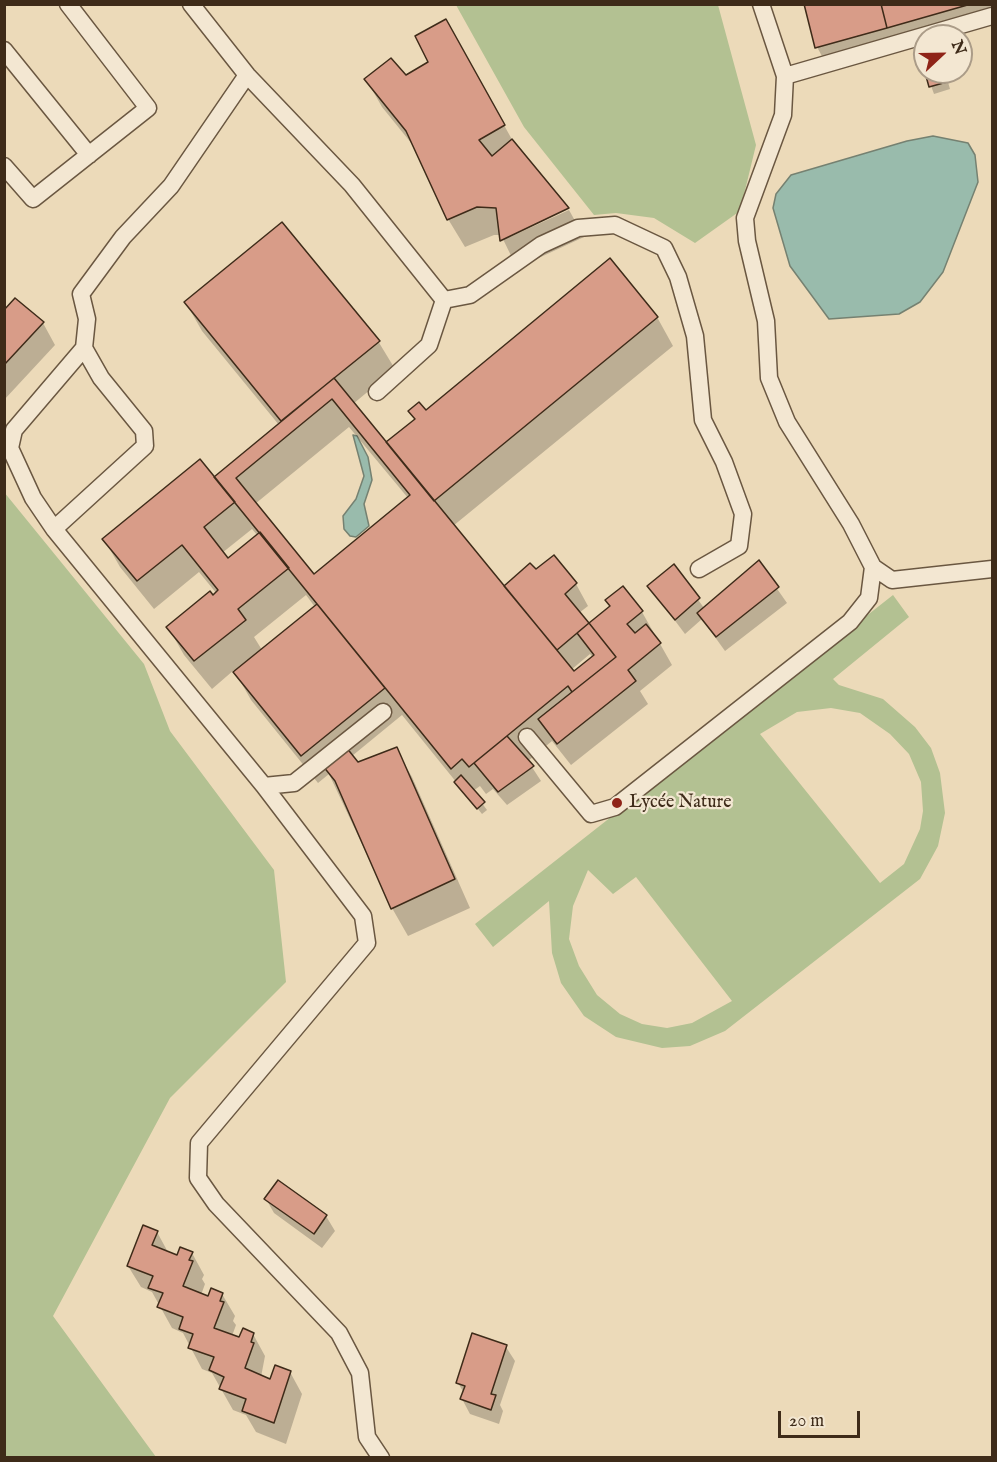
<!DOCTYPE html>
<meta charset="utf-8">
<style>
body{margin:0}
#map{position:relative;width:997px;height:1462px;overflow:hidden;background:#ecdab9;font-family:"IM FELL English",serif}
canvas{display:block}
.frame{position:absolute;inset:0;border:6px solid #3e2b19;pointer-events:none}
.north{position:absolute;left:913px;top:24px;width:60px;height:60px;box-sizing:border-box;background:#f3e7d2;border:2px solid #ab9c88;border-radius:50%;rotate:68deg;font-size:16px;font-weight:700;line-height:24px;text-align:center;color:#3e2b19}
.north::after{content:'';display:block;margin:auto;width:21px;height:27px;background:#8f2418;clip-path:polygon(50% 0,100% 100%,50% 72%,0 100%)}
.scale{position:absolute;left:778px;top:1411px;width:82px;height:27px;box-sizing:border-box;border:3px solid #3e2b19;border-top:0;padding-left:8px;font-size:18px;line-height:21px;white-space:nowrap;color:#3e2b19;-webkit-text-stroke:4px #f3e7d2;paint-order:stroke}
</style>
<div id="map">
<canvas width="997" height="1462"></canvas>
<div class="frame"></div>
<div class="north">N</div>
<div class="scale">20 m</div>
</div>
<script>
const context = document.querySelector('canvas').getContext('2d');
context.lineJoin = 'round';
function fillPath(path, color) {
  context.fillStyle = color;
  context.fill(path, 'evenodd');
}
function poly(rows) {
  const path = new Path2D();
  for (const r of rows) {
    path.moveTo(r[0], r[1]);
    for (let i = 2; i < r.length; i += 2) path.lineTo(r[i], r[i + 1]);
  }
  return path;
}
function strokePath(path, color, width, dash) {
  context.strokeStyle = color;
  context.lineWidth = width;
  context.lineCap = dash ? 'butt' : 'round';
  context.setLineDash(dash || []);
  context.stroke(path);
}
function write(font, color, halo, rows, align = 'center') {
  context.font = font + ' "IM FELL English",serif';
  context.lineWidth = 4.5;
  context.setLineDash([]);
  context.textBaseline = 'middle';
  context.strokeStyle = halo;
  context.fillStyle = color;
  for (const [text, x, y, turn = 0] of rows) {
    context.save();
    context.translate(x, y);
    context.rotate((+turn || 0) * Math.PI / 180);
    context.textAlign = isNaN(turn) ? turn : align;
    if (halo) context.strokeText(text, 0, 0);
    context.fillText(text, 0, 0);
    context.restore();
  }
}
const green = poly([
 [456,5,718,5,756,145,740,211,695,243,654,218,616,213,594,215,524,127],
 [4,492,144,664,170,731,274,870,286,982,170,1098,53,1316,156,1457,5,1457],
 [893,595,909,617,833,679,839,685,883,699,915,727,931,748,940,773,945,813,938,846,920,879,725,1031,690,1046,662,1048,616,1037,584,1016,561,983,552,953,549,901,493,947,475,924],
 [831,708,860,713,890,734,909,754,921,782,923,811,920,829,904,864,880,883,760,734,797,712],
 [588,870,613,894,636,877,732,1001,692,1023,667,1028,642,1024,620,1014,597,995,579,966,569,939,573,906]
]);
const water = poly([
 [933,136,968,143,975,155,978,182,943,272,920,302,899,314,829,319,790,266,773,208,776,194,791,175,907,141,933,136],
 [353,435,357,436,368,457,372,480,364,504,369,526,356,537,350,536,344,529,343,516,356,499,364,476,353,435]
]);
const shadow = poly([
 [805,4,992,4,992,23,829,69,817,47],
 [462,49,515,145,510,237,569,210,584,237,517,268,501,235,494,235,465,247,448,219,416,149,382,107,366,79,405,77],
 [926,72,945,72,950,89,934,94],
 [186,303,378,341,395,369,353,404,386,445,416,420,410,411,425,412,657,317,673,346,453,526,508,593,536,571,576,584,588,606,579,613,589,625,642,612,672,665,640,691,648,704,571,765,552,741,528,761,541,781,507,805,493,789,486,794,480,786,473,791,487,810,482,814,402,715,352,756,358,763,396,749,412,777,470,908,408,936,392,908,329,774,318,783,251,700,234,670,212,689,184,655,168,627,217,594,199,572,154,609,120,567,104,539,214,479,279,425,202,331],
 [349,427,408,498,314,576,255,504],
 [252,529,258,536,228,560,222,553],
 [306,595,315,607,262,650,254,637],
 [590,654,593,658,574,673,571,670],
 [4,312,43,323,55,345,4,400],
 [759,563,787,603,725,651,702,619,685,634,649,586,674,566,704,608],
 [279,1182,326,1216,335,1231,322,1248,274,1213,266,1199],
 [157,1232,169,1254,178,1257,192,1253,204,1275,202,1279,205,1284,201,1295,209,1298,222,1294,235,1316,233,1321,236,1325,232,1336,240,1339,253,1334,265,1356,261,1377,271,1380,290,1372,302,1394,286,1444,256,1432,246,1415,233,1410,212,1373,202,1369,183,1333,172,1328,152,1292,141,1287,128,1266],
 [506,1347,515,1361,500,1405,503,1411,499,1424,470,1414,462,1399,464,1393,458,1383]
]);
const building = poly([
 [804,4,881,4,887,28,815,48,804,4],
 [881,4,971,4,887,28,881,4],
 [446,19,505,125,479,140,492,156,512,139,569,208,500,241,496,208,477,207,447,220,406,131,364,79,391,58,406,75,428,62,415,36,446,19],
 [925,49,925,72,945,72,947,82,929,87,919,51,925,49],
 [282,222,380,341,281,421,184,302,282,222],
 [610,258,658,317,434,501,386,442,415,419,408,411,419,402,426,410,610,258],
 [15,298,44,322,4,365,4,310,15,298],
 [334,378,574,671,594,655,577,633,589,623,616,657,572,692,568,686,469,767,462,759,451,769,214,477,334,378],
 [332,399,410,495,314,574,236,478,332,399],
 [200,459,235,502,204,527,228,558,260,532,289,568,238,609,246,620,194,661,166,627,210,591,213,595,218,590,182,545,137,581,102,539,200,459],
 [554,555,577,583,565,594,589,623,557,650,504,586,530,563,536,569,554,555],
 [759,560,779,587,716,637,697,613,759,560],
 [674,564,700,598,675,620,647,586,674,564],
 [623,586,643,611,627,624,635,633,646,624,661,643,628,670,636,681,557,744,538,719,616,657,589,623,610,606,605,600,623,586],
 [317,604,385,688,301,756,233,672,317,604],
 [507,736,534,766,498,792,474,763,507,736],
 [346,747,358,762,397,747,455,879,391,909,335,781,323,766,346,747],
 [461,775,485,802,477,809,454,782,461,775],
 [278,1180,327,1215,314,1234,264,1199,278,1180],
 [143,1225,158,1231,152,1245,177,1255,180,1247,193,1252,189,1260,193,1261,183,1286,208,1296,211,1288,223,1293,220,1301,224,1302,214,1328,239,1337,243,1328,254,1333,251,1342,254,1343,245,1368,270,1379,275,1365,291,1371,274,1423,242,1411,246,1399,219,1389,224,1377,209,1370,214,1357,188,1348,193,1334,179,1329,183,1317,157,1307,163,1293,148,1288,153,1276,127,1266,143,1225],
 [472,1333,507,1345,491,1394,496,1395,491,1410,460,1399,465,1386,456,1383,472,1333]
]);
const lane = poly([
 [191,4,247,75,352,185,444,300,429,345,377,392],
 [761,4,785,76,783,115,745,218,747,241,766,321,769,378,787,422,851,524,873,567,892,580,992,569],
 [4,50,89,155],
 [785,76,992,16],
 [4,166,33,199,148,108,68,4],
 [444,300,470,295,541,245,578,228,615,225,664,248,678,277,695,336,703,420,724,462,743,514,739,546,699,569],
 [84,348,101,378,144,431,145,446,54,529,33,498,10,448,14,430,84,348,87,319,81,294,123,237,171,186,247,75],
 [54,529,264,786,363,916,367,943,199,1143,198,1178,216,1204,339,1333,360,1373,367,1437,381,1458],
 [527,737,591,814,615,807,850,622,869,598,873,567],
 [264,786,294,783,383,712]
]);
const markers = [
 [617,803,6,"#8f2418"]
];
const poiNames = [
 ["Lycée Nature",629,803]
];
fillPath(green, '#b3c192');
fillPath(water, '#99bbac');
strokePath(water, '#758171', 1.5);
fillPath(shadow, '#0003');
fillPath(building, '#d89c88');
strokePath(building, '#3e2b19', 1.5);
strokePath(lane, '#6a5741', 19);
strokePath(lane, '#f3e7d2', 16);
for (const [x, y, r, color] of markers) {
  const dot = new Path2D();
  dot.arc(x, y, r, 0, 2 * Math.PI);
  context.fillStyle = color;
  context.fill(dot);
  strokePath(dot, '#f3e7d2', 2);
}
write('18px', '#3e2b19', '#f3e7d2', poiNames, 'left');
</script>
